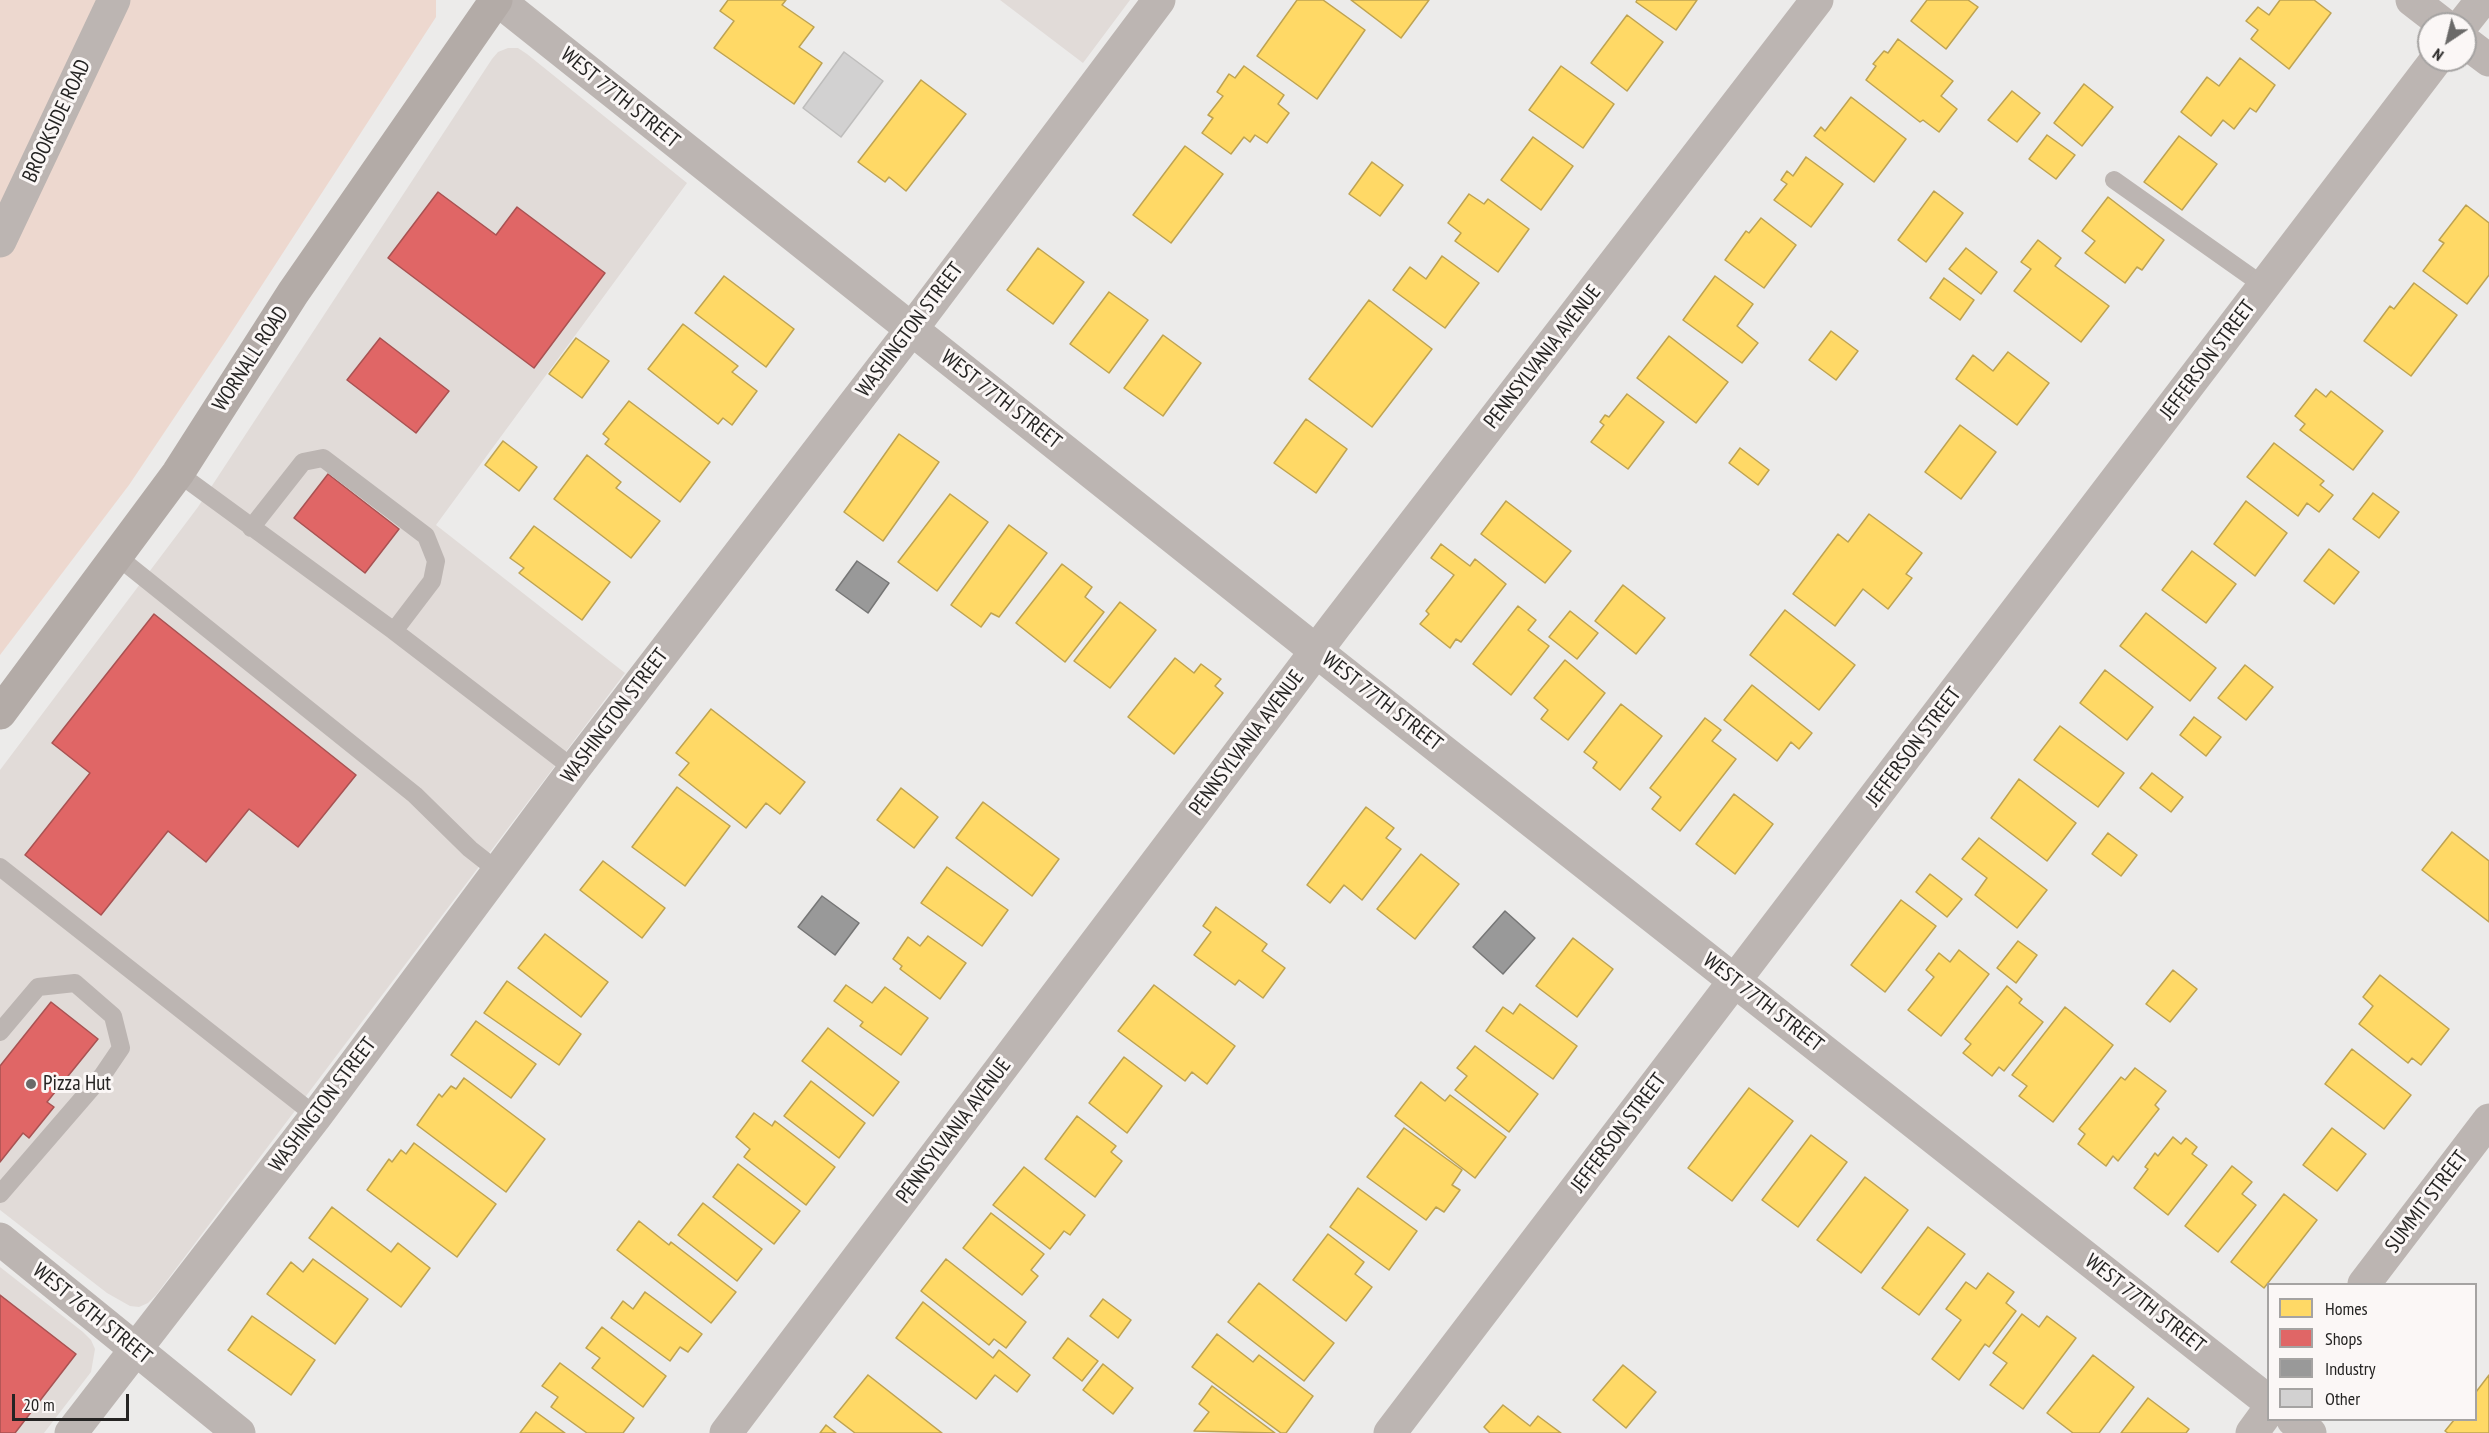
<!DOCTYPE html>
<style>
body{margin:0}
#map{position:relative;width:2489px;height:1433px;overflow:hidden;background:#ecebea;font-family:"PT Sans Narrow",sans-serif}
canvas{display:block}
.legend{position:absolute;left:2267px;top:1283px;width:210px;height:138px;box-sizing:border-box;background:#fbf7f6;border:2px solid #a5a3a2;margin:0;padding:8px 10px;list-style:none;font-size:18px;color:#252423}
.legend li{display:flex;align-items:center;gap:12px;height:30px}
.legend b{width:30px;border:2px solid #a5a3a2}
.north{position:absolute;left:2417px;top:12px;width:60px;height:60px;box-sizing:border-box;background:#fbf7f6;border:2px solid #a5a3a2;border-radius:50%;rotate:215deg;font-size:16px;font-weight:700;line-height:24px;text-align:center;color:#252423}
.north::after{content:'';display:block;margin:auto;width:21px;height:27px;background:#6b6a69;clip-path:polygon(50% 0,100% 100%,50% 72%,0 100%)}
.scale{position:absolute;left:12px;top:1394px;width:117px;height:27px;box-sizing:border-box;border:3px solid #252423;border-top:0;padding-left:8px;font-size:18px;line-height:21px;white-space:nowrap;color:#252423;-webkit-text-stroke:4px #fbf7f6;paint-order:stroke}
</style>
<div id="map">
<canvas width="2489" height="1433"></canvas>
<ul class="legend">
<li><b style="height:16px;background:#ffd966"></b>Homes</li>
<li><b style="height:16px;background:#e06666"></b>Shops</li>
<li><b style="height:16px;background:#999"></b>Industry</li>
<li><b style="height:16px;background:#d2d1d1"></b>Other</li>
</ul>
<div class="north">N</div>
<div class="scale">20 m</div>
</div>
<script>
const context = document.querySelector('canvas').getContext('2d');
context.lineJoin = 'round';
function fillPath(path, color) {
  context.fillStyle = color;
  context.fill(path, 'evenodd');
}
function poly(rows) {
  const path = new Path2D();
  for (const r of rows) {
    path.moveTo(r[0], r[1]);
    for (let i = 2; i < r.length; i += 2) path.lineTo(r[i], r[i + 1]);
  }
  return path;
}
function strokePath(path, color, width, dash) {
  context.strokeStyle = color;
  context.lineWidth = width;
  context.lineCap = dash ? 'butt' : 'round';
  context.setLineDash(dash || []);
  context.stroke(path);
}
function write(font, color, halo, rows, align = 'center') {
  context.font = font + ' "PT Sans Narrow",sans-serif';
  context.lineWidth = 6;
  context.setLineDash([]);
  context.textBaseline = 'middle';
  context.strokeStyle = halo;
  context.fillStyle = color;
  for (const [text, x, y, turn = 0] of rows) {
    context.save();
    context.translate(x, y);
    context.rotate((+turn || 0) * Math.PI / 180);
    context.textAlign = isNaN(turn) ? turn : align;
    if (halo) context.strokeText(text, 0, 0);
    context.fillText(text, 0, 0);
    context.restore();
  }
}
const built = poly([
 [1000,0,1130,0,1083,63],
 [508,48,518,48,527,54,687,183,436,525,625,673,156,1295,148,1303,139,1307,130,1306,107,1293,0,1210,0,770,198,507,492,59,498,52],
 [0,1267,83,1332,91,1340,95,1349,91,1372,44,1433,0,1433]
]);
const green = poly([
 [0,0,436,0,436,17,227,339,129,485,0,655]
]);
const homes = poly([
 [728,0,786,0,782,5,814,27,799,47,822,63,794,104,714,48,734,21,720,11,728,0],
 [1297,0,1323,0,1365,30,1317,99,1257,56,1297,0],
 [1351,0,1429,0,1401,38,1351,0],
 [1637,0,1697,0,1676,30,1636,2,1637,0],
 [1927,0,1968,0,1978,7,1946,49,1911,21,1927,0],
 [2280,0,2314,0,2331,13,2289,69,2251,39,2258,30,2246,21,2258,7,2269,15,2280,0],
 [1627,15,1663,42,1627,91,1591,63,1627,15],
 [1898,39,1953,81,1941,96,1957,109,1939,132,1923,120,1920,122,1866,80,1876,66,1873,64,1884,51,1888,53,1898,39],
 [2240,58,2275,85,2256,112,2250,108,2234,129,2223,120,2211,136,2181,112,2207,77,2219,86,2240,58],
 [1244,66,1284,95,1278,104,1289,113,1267,143,1255,135,1250,142,1244,137,1231,154,1202,133,1213,118,1208,115,1223,96,1217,92,1229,74,1235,78,1244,66],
 [1561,66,1614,104,1583,148,1529,110,1561,66],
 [921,80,966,114,906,191,889,177,885,182,858,162,921,80],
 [2084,84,2113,107,2082,146,2054,123,2084,84],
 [2012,91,2040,113,2017,142,1988,120,2012,91],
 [1851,97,1906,139,1874,182,1814,136,1821,127,1825,131,1851,97],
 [2047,135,2075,155,2056,179,2029,159,2047,135],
 [2179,136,2217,164,2182,210,2144,182,2179,136],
 [1533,137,1573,166,1541,210,1501,180,1533,137],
 [1185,146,1223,174,1171,243,1133,215,1185,146],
 [1806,157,1843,184,1811,227,1774,200,1787,184,1781,180,1787,171,1793,176,1806,157],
 [1372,162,1403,185,1380,216,1349,194,1372,162],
 [1934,191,1963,213,1926,262,1898,240,1934,191],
 [1469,194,1484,204,1488,199,1529,229,1498,272,1455,241,1461,233,1448,223,1469,194],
 [2108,197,2164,240,2142,270,2137,267,2125,283,2085,253,2095,241,2082,231,2108,197],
 [2466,205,2489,223,2489,275,2467,304,2423,271,2444,243,2439,240,2466,205],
 [1761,218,1796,245,1764,288,1725,260,1746,231,1749,233,1761,218],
 [2038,240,2061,258,2055,266,2109,306,2081,342,2014,291,2031,269,2021,262,2038,240],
 [1038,248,1084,282,1053,324,1007,290,1038,248],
 [1966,248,1997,272,1981,294,1949,269,1966,248],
 [1442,256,1479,283,1445,328,1393,290,1410,267,1426,279,1442,256],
 [724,276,794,329,766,367,695,313,724,276],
 [1715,276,1753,304,1737,326,1758,343,1742,363,1683,320,1715,276],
 [1944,278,1974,300,1960,320,1930,298,1944,278],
 [2414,283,2457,315,2411,376,2364,341,2390,306,2394,309,2414,283],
 [1109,292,1148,320,1109,373,1070,344,1109,292],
 [1369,300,1432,349,1372,427,1309,379,1369,300],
 [683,324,738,366,732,372,757,391,732,425,723,418,718,424,648,369,683,324],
 [1831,331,1858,351,1836,380,1809,360,1831,331],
 [1163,335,1201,363,1163,416,1124,388,1163,335],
 [1669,336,1728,382,1696,423,1637,378,1669,336],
 [576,338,609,361,582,398,549,374,576,338],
 [2008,352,2049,383,2017,425,1956,379,1973,355,1993,371,2008,352],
 [2316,389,2326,397,2331,391,2383,431,2353,470,2300,430,2305,424,2295,416,2316,389],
 [1627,394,1664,422,1628,469,1591,442,1604,425,1600,422,1605,415,1609,417,1627,394],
 [629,401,710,462,680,502,605,444,609,439,603,434,629,401],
 [1306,419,1347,449,1316,493,1274,463,1306,419],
 [1960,425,1996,452,1961,499,1925,472,1960,425],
 [899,434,939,462,883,541,844,512,899,434],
 [503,441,537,467,519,491,485,465,503,441],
 [2274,443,2324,481,2320,485,2333,495,2319,512,2307,503,2298,516,2247,477,2274,443],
 [1740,448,1769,470,1758,485,1729,463,1740,448],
 [587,455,621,482,616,488,660,521,631,558,554,499,587,455],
 [2373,493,2399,512,2379,538,2353,519,2373,493],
 [950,494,988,522,937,591,898,562,950,494],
 [1506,501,1571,551,1545,583,1481,534,1506,501],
 [2246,501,2287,533,2255,576,2214,544,2246,501],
 [1869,514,1922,553,1906,574,1912,578,1888,609,1863,589,1835,626,1793,594,1838,534,1848,542,1869,514],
 [1009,525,1047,553,999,617,991,613,981,627,951,605,1009,525],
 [534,526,610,582,582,620,519,573,524,568,510,558,534,526],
 [1441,544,1470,566,1475,559,1506,584,1461,642,1456,639,1450,648,1420,624,1429,614,1426,611,1454,575,1431,558,1441,544],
 [2329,549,2359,572,2334,604,2304,581,2329,549],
 [2192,551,2236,584,2206,623,2162,590,2192,551],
 [1062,564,1092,587,1085,597,1104,612,1065,662,1016,623,1062,564],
 [1623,585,1665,618,1636,654,1595,621,1623,585],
 [1120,602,1156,630,1110,688,1074,661,1120,602],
 [1518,606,1536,620,1528,630,1549,646,1511,695,1473,664,1518,606],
 [1785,610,1855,665,1819,710,1750,655,1785,610],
 [1570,611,1598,633,1577,659,1549,637,1570,611],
 [2146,613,2216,668,2190,701,2120,646,2146,613],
 [1175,658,1194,673,1201,664,1221,679,1215,686,1223,693,1174,754,1128,717,1175,658],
 [1565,660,1605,693,1568,740,1541,719,1548,710,1534,698,1565,660],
 [2245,665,2273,687,2246,720,2218,698,2245,665],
 [2105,670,2153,707,2127,740,2080,703,2105,670],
 [1752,685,1812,733,1799,749,1791,742,1777,761,1724,720,1752,685],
 [1621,704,1662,736,1620,790,1593,768,1597,762,1584,752,1621,704],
 [711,709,805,782,780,814,766,803,746,828,679,775,689,763,676,753,711,709],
 [2194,717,2221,737,2206,756,2180,735,2194,717],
 [1705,718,1721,730,1712,741,1736,759,1680,831,1652,809,1661,797,1650,788,1705,718],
 [2060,726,2124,773,2098,807,2034,760,2060,726],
 [2152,773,2183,797,2171,812,2140,788,2152,773],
 [2019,779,2076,823,2047,861,1991,818,2019,779],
 [677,787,730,826,685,886,632,847,677,787],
 [901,788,938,817,914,848,877,820,901,788],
 [1734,794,1773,824,1735,874,1696,844,1734,794],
 [983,802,1059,859,1032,896,956,838,983,802],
 [1366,807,1394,828,1386,838,1401,849,1362,900,1344,885,1330,903,1307,885,1366,807],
 [2452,832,2489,861,2489,922,2422,870,2452,832],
 [2108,833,2137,855,2121,876,2092,854,2108,833],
 [1979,838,2047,890,2017,928,1975,895,1987,878,1962,859,1979,838],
 [1421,854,1459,884,1415,939,1377,909,1421,854],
 [603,861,665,908,642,938,580,890,603,861],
 [947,867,1008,910,982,946,921,903,947,867],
 [1930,874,1962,899,1947,917,1916,892,1930,874],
 [1901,900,1936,926,1885,992,1851,965,1901,900],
 [1216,907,1267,944,1262,951,1285,968,1263,998,1239,980,1235,985,1194,955,1211,932,1203,926,1216,907],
 [545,934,608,982,581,1017,518,968,545,934],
 [928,936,966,963,940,999,900,969,902,966,893,959,908,937,920,946,928,936],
 [1573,938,1613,969,1577,1017,1536,986,1573,938],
 [2018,941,2037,955,2016,983,1997,968,2018,941],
 [1959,950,1989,974,1941,1036,1908,1010,1934,977,1926,970,1939,953,1950,962,1959,950],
 [2173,970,2197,989,2170,1022,2146,1004,2173,970],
 [2380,975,2449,1029,2421,1065,2412,1058,2408,1063,2359,1024,2373,1006,2363,997,2380,975],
 [507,981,581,1034,559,1065,484,1013,507,981],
 [846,985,872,1003,885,987,928,1018,901,1055,860,1026,863,1022,834,1001,846,985],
 [1154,985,1235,1046,1207,1084,1192,1072,1185,1081,1118,1031,1154,985],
 [2007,986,2022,999,2019,1003,2043,1022,2004,1071,1999,1067,1992,1076,1963,1053,1971,1044,1965,1039,2007,986],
 [1520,1004,1577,1046,1553,1079,1486,1031,1503,1007,1513,1014,1520,1004],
 [2065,1007,2113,1045,2053,1122,2019,1096,2027,1086,2012,1075,2065,1007],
 [476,1021,536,1064,511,1098,451,1055,476,1021],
 [828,1028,899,1082,873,1116,802,1061,828,1028],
 [1475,1046,1538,1094,1509,1132,1455,1090,1467,1076,1457,1068,1475,1046],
 [2352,1049,2411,1095,2384,1129,2325,1084,2352,1049],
 [1124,1057,1162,1086,1127,1133,1089,1103,1124,1057],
 [2135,1068,2166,1091,2155,1105,2159,1109,2118,1161,2113,1156,2106,1166,2078,1144,2085,1134,2079,1129,2121,1077,2125,1080,2135,1068],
 [464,1078,545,1139,506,1192,417,1125,439,1094,442,1097,451,1086,456,1089,464,1078],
 [811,1081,865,1123,839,1158,784,1116,811,1081],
 [1421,1082,1445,1101,1450,1095,1506,1137,1475,1178,1395,1116,1421,1082],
 [1749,1088,1793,1121,1732,1201,1688,1168,1749,1088],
 [754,1113,772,1126,775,1121,835,1167,806,1205,744,1157,750,1149,736,1137,754,1113],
 [1077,1116,1116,1146,1111,1152,1122,1161,1095,1197,1045,1159,1077,1116],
 [1404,1128,1462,1170,1452,1185,1460,1190,1444,1212,1436,1207,1426,1220,1367,1177,1404,1128],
 [2332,1128,2366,1154,2337,1191,2303,1165,2332,1128],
 [1811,1135,1847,1162,1798,1227,1762,1200,1811,1135],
 [2173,1137,2181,1144,2186,1138,2197,1147,2192,1154,2207,1165,2168,1215,2134,1188,2148,1169,2145,1167,2155,1153,2158,1156,2173,1137],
 [414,1143,496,1204,457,1257,367,1190,389,1159,392,1162,401,1150,406,1154,414,1143],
 [738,1164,800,1211,774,1244,713,1197,738,1164],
 [2232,1166,2252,1182,2242,1194,2256,1205,2218,1252,2185,1226,2232,1166],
 [1024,1167,1085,1215,1070,1235,1064,1231,1050,1249,993,1205,1024,1167],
 [1865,1177,1908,1210,1861,1273,1817,1240,1865,1177],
 [1358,1188,1417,1231,1389,1270,1330,1227,1358,1188],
 [2284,1194,2317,1220,2264,1288,2231,1262,2284,1194],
 [703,1203,762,1249,737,1281,678,1235,703,1203],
 [332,1207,391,1252,398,1243,430,1268,401,1307,309,1238,332,1207],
 [991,1213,1044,1254,1031,1270,1038,1276,1022,1295,963,1248,991,1213],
 [639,1221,669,1245,671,1242,736,1292,711,1323,617,1250,639,1221],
 [1928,1227,1965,1254,1919,1315,1882,1288,1928,1227],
 [1328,1234,1364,1262,1355,1274,1372,1287,1346,1321,1293,1280,1328,1234],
 [313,1259,368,1299,335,1344,267,1294,291,1262,303,1272,313,1259],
 [946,1259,1026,1322,1006,1348,994,1339,989,1345,921,1291,946,1259],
 [1988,1273,2014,1292,2006,1303,2016,1311,1989,1347,1985,1344,1959,1380,1932,1359,1961,1320,1946,1309,1966,1282,1976,1289,1988,1273],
 [1259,1283,1334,1343,1304,1381,1228,1322,1259,1283],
 [645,1292,702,1334,688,1352,680,1347,670,1361,611,1318,623,1301,633,1309,645,1292],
 [1103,1299,1131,1320,1118,1338,1090,1316,1103,1299],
 [923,1302,993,1358,999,1350,1030,1375,1017,1392,995,1375,976,1399,896,1338,923,1302],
 [2022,1314,2039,1327,2047,1316,2076,1338,2023,1409,1990,1385,2007,1363,1993,1353,2022,1314],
 [252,1316,315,1360,291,1395,228,1350,252,1316],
 [602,1327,666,1376,643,1407,592,1368,600,1358,586,1348,602,1327],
 [1217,1334,1253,1362,1259,1355,1313,1396,1286,1433,1281,1433,1192,1367,1217,1334],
 [1068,1338,1098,1361,1082,1381,1053,1358,1068,1338],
 [2093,1355,2134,1387,2099,1433,2073,1433,2047,1413,2093,1355],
 [560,1363,634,1418,623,1433,587,1433,551,1407,558,1397,542,1386,560,1363],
 [1103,1364,1133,1388,1113,1414,1083,1390,1103,1364],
 [1623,1365,1656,1392,1626,1428,1593,1400,1623,1365],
 [868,1375,942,1433,855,1433,834,1417,868,1375],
 [2489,1375,2489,1433,2448,1433,2445,1431,2454,1420,2476,1420,2476,1392,2489,1375],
 [1212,1386,1275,1433,1194,1431,1209,1412,1199,1404,1212,1386],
 [2148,1398,2189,1429,2186,1433,2121,1433,2148,1398],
 [1503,1405,1530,1426,1538,1416,1561,1433,1490,1433,1484,1427,1503,1405],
 [536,1412,565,1433,520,1433,536,1412],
 [826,1425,836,1433,820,1433,826,1425]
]);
const shops = poly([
 [438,192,496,235,517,207,605,273,534,368,388,258,438,192],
 [380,338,449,391,416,433,347,380,380,338],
 [328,474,399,529,365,573,294,518,328,474],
 [154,614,356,775,298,847,249,809,206,862,168,831,101,915,25,855,90,773,52,743,154,614],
 [51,1002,98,1039,47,1102,54,1107,29,1138,23,1133,0,1162,0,1066,51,1002],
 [0,1295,76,1354,15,1433,0,1433,0,1295]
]);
const industry = poly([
 [857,561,889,583,868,613,836,590,857,561],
 [822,896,859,923,835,955,798,927,822,896],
 [1505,911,1535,938,1503,974,1473,947,1505,911]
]);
const building = poly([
 [844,52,883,81,841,137,803,108,844,52]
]);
const service = poly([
 [2114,180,2264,286],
 [178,473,394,631,574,769],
 [251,528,303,462,323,458,426,536,436,561,432,581,394,631],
 [118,557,415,795,470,849,498,871],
 [0,867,316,1116],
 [0,1032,38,987,75,983,113,1016,121,1048,102,1076,0,1194]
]);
const minor = poly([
 [498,0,1340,670,2268,1401],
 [2412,0,2443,24],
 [2463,24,2482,0],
 [2465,42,2489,60],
 [0,241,114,0],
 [0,1239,239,1433],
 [2364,1284,2489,1120],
 [2293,1420,2310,1433],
 [71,1433,316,1116,574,769,911,330,1159,0],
 [726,1433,1335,626,1817,0],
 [1390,1433,2436,60],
 [2252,1433,2268,1411]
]);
const secondary = poly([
 [0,713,178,473,293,293,496,0]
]);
const markers = [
 [31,1084,6,"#6b6a69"]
];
const streetNames = [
 ["WEST 77TH STREET",620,98,39],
 ["BROOKSIDE ROAD",57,121,-65],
 ["WASHINGTON STREET",910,330,-53],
 ["PENNSYLVANIA AVENUE",1543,357,-52],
 ["WORNALL ROAD",251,359,-57],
 ["JEFFERSON STREET",2208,360,-53],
 ["WEST 77TH STREET",1001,400,38],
 ["WEST 77TH STREET",1382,702,38],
 ["WASHINGTON STREET",615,716,-53],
 ["PENNSYLVANIA AVENUE",1247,743,-53],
 ["JEFFERSON STREET",1914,747,-53],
 ["WEST 77TH STREET",1763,1003,38],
 ["WASHINGTON STREET",323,1105,-53],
 ["PENNSYLVANIA AVENUE",954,1131,-53],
 ["JEFFERSON STREET",1619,1133,-53],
 ["SUMMIT STREET",2427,1202,-53],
 ["WEST 77TH STREET",2145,1304,38],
 ["WEST 76TH STREET",92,1314,39]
];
const poiNames = [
 ["Pizza Hut",43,1084]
];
fillPath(built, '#e1dbd8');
fillPath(green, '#edd8cf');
fillPath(homes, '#ffd966');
strokePath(homes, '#bea352', 1.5);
fillPath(shops, '#e06666');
strokePath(shops, '#a85252', 1.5);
fillPath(industry, '#999');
strokePath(industry, '#767676', 1.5);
fillPath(building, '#d2d1d1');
strokePath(building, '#bebdbc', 1.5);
strokePath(service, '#bcb5b2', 18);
strokePath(minor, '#bcb5b2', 33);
strokePath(secondary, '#b3aba7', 33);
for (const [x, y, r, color] of markers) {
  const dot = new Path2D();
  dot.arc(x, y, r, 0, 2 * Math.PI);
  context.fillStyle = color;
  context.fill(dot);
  strokePath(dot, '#fbf7f6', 2);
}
write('21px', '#252423', '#fbf7f6', streetNames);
write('21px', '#252423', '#fbf7f6', poiNames, 'left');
</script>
